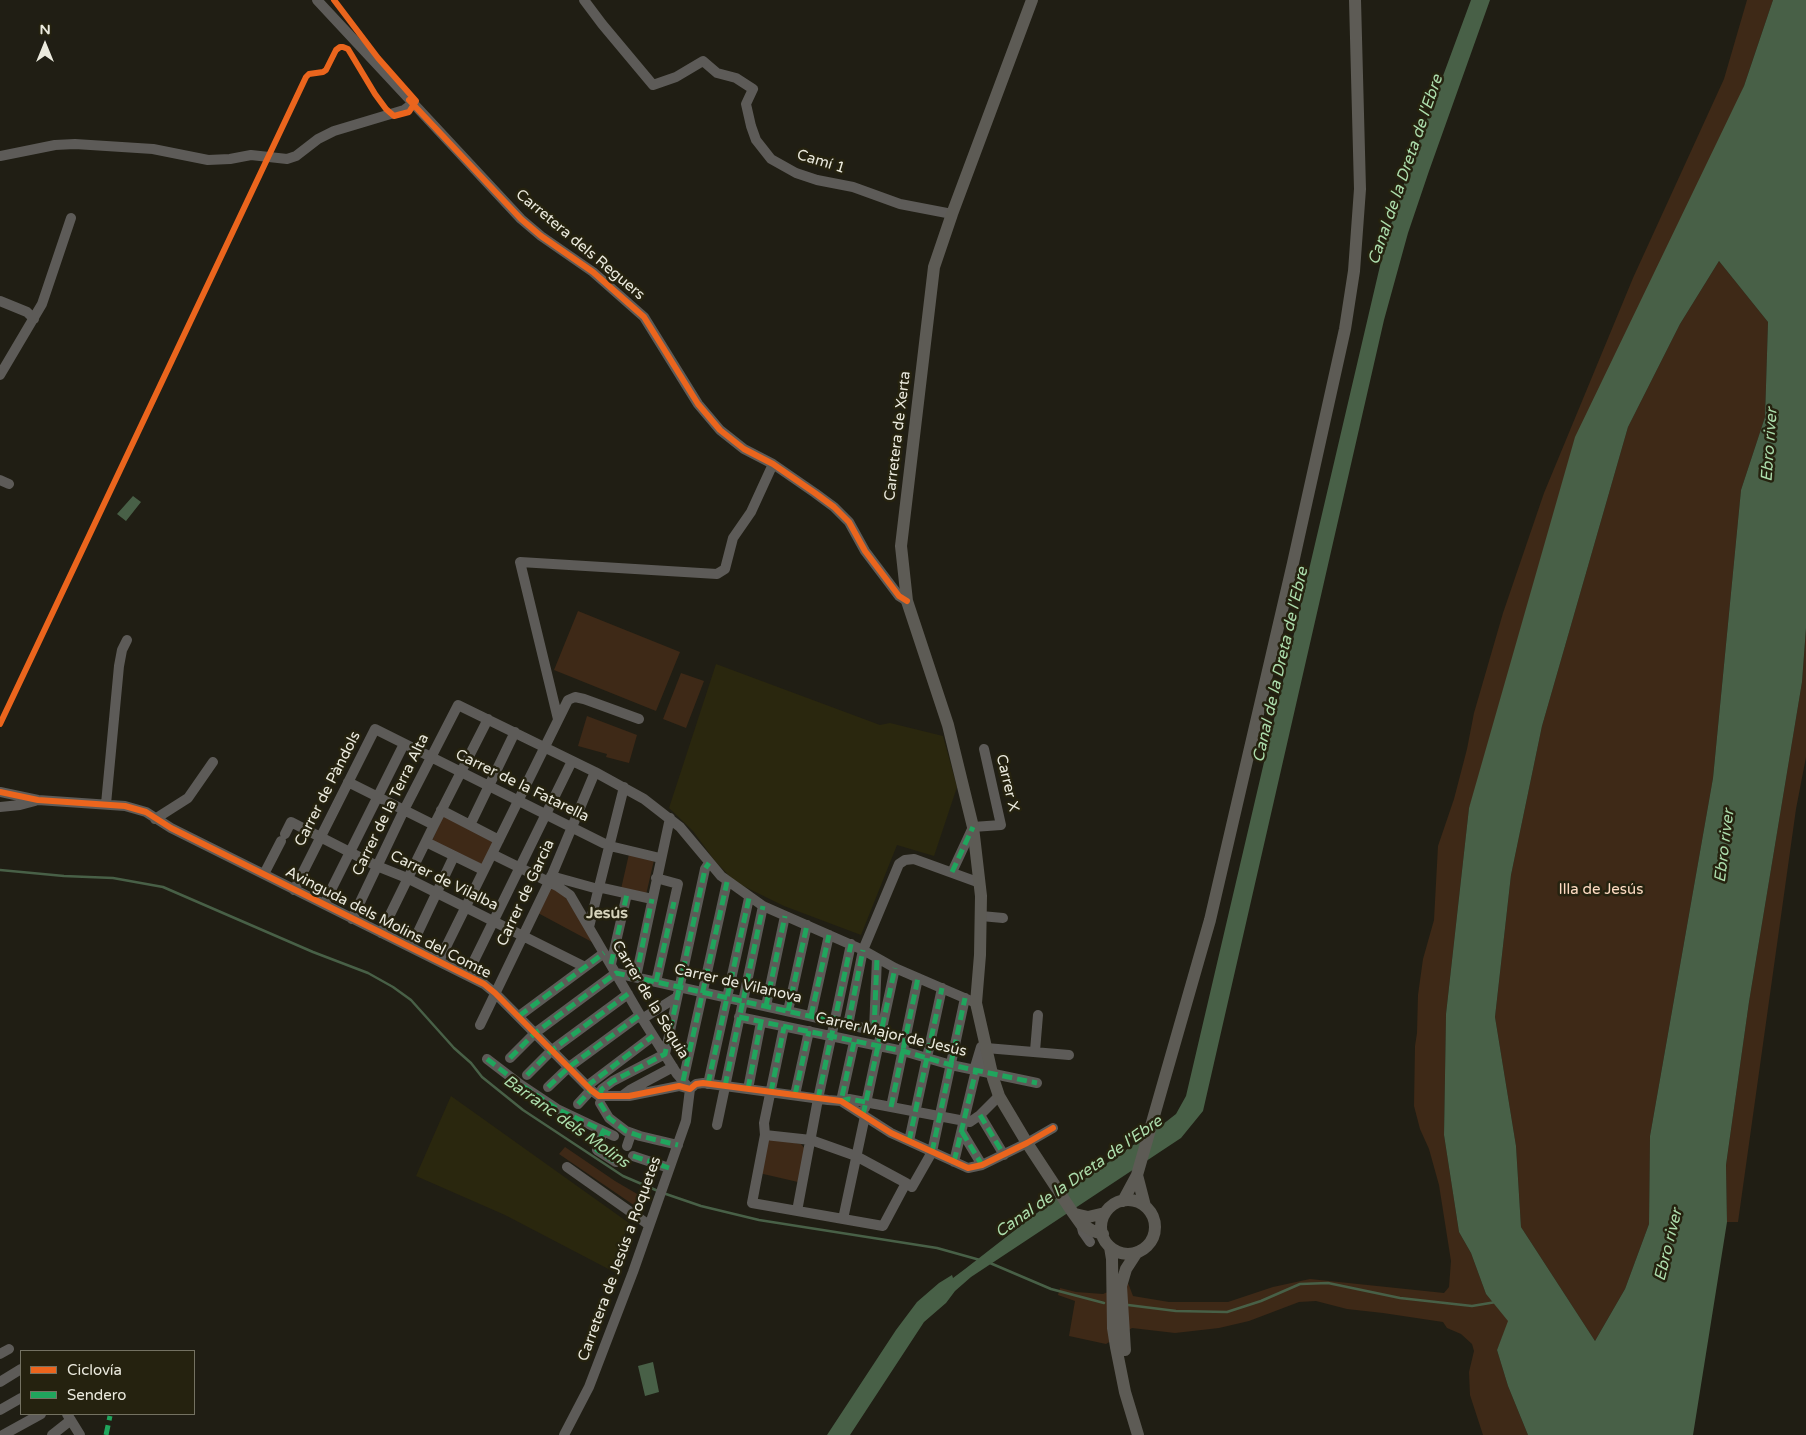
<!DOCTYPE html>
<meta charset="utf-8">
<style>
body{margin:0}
#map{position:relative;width:1806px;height:1435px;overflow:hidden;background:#201e14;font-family:"Varela Round",sans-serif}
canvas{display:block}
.legend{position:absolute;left:20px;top:1350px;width:175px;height:65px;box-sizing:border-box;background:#25220f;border:1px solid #747262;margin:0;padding:6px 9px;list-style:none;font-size:15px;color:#ebeade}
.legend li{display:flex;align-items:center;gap:10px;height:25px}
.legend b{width:25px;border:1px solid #747262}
.north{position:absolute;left:20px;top:20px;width:50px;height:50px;-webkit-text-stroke:4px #25220f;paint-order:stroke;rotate:0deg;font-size:14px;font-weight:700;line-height:20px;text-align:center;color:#ebeade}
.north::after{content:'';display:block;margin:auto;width:18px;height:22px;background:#ebeade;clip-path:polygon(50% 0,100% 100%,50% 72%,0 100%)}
</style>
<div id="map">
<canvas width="1806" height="1435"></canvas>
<ul class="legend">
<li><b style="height:6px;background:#eb651d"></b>Ciclovía</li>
<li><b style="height:6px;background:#20a55d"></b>Sendero</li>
</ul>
<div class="north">N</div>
</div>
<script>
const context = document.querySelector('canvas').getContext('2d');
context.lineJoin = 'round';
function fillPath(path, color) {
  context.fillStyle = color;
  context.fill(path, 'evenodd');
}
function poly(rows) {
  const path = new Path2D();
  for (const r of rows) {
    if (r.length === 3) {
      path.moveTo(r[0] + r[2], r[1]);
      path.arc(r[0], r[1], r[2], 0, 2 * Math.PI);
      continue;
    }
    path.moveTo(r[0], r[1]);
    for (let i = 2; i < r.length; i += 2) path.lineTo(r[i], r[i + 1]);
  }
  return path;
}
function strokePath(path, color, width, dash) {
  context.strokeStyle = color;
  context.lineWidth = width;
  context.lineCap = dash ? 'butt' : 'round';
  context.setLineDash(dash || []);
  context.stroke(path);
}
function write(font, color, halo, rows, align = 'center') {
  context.font = font + ' "Varela Round",sans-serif';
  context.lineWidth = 5;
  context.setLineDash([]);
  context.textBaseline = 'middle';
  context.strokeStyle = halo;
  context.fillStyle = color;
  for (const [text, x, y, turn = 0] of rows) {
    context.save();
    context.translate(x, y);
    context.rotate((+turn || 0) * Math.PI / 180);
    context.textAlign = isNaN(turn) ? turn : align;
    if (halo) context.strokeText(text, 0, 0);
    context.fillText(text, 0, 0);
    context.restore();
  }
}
const built = poly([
 [716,664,880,725,890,723,943,736,957,787,934,856,897,845,861,935,784,906,735,882,715,861,693,831,669,808],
 [451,1096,629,1223,622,1242,628,1245,618,1274,505,1215,416,1176]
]);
const green = poly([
 [1747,0,1773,0,1744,86,1469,808,1446,1014,1444,1135,1459,1232,1471,1253,1486,1294,1509,1321,1497,1350,1508,1386,1528,1435,1483,1435,1470,1395,1469,1372,1474,1351,1472,1344,1461,1334,1447,1328,1443,1322,1383,1313,1347,1309,1316,1301,1299,1302,1249,1321,1219,1328,1175,1333,1132,1328,1106,1344,1069,1336,1075,1301,1058,1295,1060,1288,1076,1292,1103,1294,1128,1283,1133,1296,1169,1302,1228,1302,1273,1287,1310,1279,1444,1293,1449,1287,1451,1261,1439,1185,1429,1149,1420,1129,1414,1106,1415,1046,1417,1033,1418,995,1423,959,1434,920,1438,846,1454,799,1467,749,1474,713,1503,613,1544,493,1633,278,1724,79],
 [1719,261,1768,322,1765,417,1741,490,1713,778,1650,1136,1649,1224,1625,1289,1595,1341,1521,1227,1516,1146,1495,1017,1511,875,1542,726,1628,427,1680,324],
 [578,611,680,652,656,711,554,670],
 [1806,628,1806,757,1796,809,1738,1222,1727,1222,1726,1165,1749,1002,1802,682],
 [681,673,704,681,686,728,663,719],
 [587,716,637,735,629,763,606,757,607,754,578,746],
 [443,816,494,840,483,865,432,841],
 [629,854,654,860,646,895,621,889],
 [551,887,562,892,593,939,592,942,538,913],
 [771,1139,801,1144,805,1149,798,1182,759,1173,765,1143],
 [565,1147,615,1181,644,1198,638,1208,559,1154]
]);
const water = poly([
 [1471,0,1490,0,1429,171,1408,233,1384,320,1203,1111,1181,1138,971,1277,955,1291,946,1303,924,1322,850,1435,827,1435,896,1330,917,1302,939,1283,952,1275,953,1278,965,1269,1055,1199,1158,1128,1176,1114,1186,1096,1383,253,1394,214,1416,149],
 [1773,0,1806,0,1806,628,1802,682,1749,1002,1726,1165,1727,1222,1693,1435,1528,1435,1508,1386,1497,1350,1508,1321,1486,1294,1471,1253,1459,1232,1444,1135,1446,1014,1469,808,1575,437,1744,86],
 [1719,261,1768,322,1765,417,1741,490,1713,778,1650,1136,1649,1224,1625,1289,1595,1341,1521,1227,1516,1146,1495,1017,1511,875,1542,726,1628,427,1680,324],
 [133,496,141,502,126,521,117,514],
 [653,1362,659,1392,645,1396,638,1366]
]);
const stream = poly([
 [0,870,64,876,113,878,163,887,313,952,368,973,393,987,411,1000,454,1048,471,1063,482,1077,523,1110,623,1176,658,1191],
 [663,1193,701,1206,759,1220,937,1248,980,1260],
 [990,1263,1051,1289,1104,1303],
 [1128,1305,1176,1311,1227,1312,1261,1301,1300,1284,1328,1283,1400,1298,1472,1306,1496,1302]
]);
const minor = poly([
 [317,0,521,219,541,236,593,272,644,317,698,404,720,430,744,449,773,464,815,493,834,507,849,522,865,551,899,596,907,601],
 [584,0,602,24,653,85,676,77,703,61,717,73,736,78,753,89,746,104,751,126,756,140,771,159,796,173,817,180,853,187,900,204,952,214],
 [0,156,55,145,75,144,153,149,208,160,230,159,251,155,287,159,296,156,318,139,334,131,404,110,412,104],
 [0,301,27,312,34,319],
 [0,375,42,304,71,218],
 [0,480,9,484],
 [558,719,520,562,717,574,725,569,733,538,751,512,773,464],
 [348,782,434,825],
 [0,792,38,800,125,806,146,812,171,828,484,984,495,993,591,1090,599,1096,629,1096,679,1086,690,1089,696,1084,703,1083,828,1100,841,1101,849,1099,970,1122,980,1115,999,1096],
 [106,804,119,666,122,650,127,640],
 [0,807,20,805,35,801],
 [441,810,499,840],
 [155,819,188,798,213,762],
 [470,825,515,732],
 [285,834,291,822,377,866,407,878,585,967],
 [426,842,483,870],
 [492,854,557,886,570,895,640,1015,677,1074,689,1088],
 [952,872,973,827,1001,825,984,749],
 [264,874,281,841],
 [551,876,598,889],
 [598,887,652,899],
 [294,890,375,729,603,843,614,847,660,858],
 [324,904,404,744],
 [981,916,1003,918],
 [352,919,404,810,458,705,595,772,644,799,680,827,721,876,763,906,863,950,895,968,976,1003],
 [589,927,624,787],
 [381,933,434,825,488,719],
 [411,947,454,856],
 [439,961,568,700,575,697,584,699,639,719],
 [611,964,627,894],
 [467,975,572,761],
 [636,977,670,818],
 [656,982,678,884,656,878],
 [766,1006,785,916],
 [788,1011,807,925],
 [519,1016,604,953],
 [811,1016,829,935],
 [739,1017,903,1051,951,1065,1037,1083],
 [642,1019,677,997],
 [480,1025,549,882,595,772],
 [848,1025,863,950,899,864,905,860,914,859,980,883],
 [784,1027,764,1123,765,1135,752,1203,883,1226,906,1183,912,1187,932,1152,965,998],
 [874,1030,877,958],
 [981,1047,987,1071,975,1067,981,1047],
 [986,1048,1069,1055],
 [1035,1051,1038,1015],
 [510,1058,535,1033,616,973,881,1032],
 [487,1059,521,1085,557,1109,614,1136],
 [527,1075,552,1050,628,994],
 [683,1081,727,882],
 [708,1084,749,898],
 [587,1086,653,1036],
 [548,1087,569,1067,640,1015],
 [748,1089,761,1022],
 [795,1095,809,1031],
 [599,1096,602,1089,613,1081,665,1054,705,869,709,863],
 [622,1096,630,1090,673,1067],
 [841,1101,891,1133,968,1168,982,1165,1027,1143,1053,1128],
 [841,1101,854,1042],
 [600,1103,609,1118,626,1131,640,1136,678,1145],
 [578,1104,591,1090],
 [891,1107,918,978],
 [865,1108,895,968],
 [980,1115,1004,1155],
 [717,1125,763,906],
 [603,1131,597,1150,616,1162],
 [962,1132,982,1165],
 [765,1135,811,1140,856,1156,906,1183],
 [909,1141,942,988],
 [627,1146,631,1134],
 [633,1156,669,1168],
 [954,1162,976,1070],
 [567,1167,649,1225],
 [797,1211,818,1099,851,944],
 [843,1219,865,1116],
 [1081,1224,1083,1232,1090,1242],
 [0,1354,9,1349],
 [0,1382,21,1369],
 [0,1410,21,1398],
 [67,1414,80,1435],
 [3,1435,41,1414],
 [52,1435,71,1420],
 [564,1435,589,1387,633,1272,686,1121,690,1089]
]);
const major = poly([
 [1032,0,952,214,934,267,901,546,907,601,948,725,973,827,981,896,980,955,976,1003,993,1078,999,1096,1027,1143,1071,1210,1081,1224,1093,1231,1103,1234],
 [1137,1175,1145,1206],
 [1128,1227,27],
 [1123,1201,1137,1175,1210,920,1293,563,1345,329,1354,271,1360,189,1355,0],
 [1075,1214,1088,1217,1105,1213],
 [1110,1247,1112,1259,1113,1328,1116,1347,1125,1392,1138,1435],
 [1125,1350,1121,1286,1126,1269,1137,1252]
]);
const quiet = poly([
 [952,872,973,827],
 [611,964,627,894],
 [636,977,652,899],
 [656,982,674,902],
 [766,1006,785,916],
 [788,1011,807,925],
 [519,1016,604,953],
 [811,1016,829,935],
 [739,1017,903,1051,951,1065,1037,1083],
 [848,1025,863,950],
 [874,1030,877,958],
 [854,1042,841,1101,849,1099,866,1102],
 [510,1058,535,1033,616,973,881,1032],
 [487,1059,521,1085,557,1109,614,1136],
 [527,1075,552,1050,628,994],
 [683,1081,727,882],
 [708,1084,749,898],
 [587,1086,653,1036],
 [725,1086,763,906],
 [548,1087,569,1067,640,1015],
 [748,1089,761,1022],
 [771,1092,784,1027],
 [795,1095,809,1031],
 [599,1096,602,1089,613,1081,665,1054,705,869,709,863],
 [818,1099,851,944],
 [600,1103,609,1118,626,1131,640,1136,678,1145],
 [578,1104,591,1090],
 [891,1107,918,978],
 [863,1115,895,968],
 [980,1115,1004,1155],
 [603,1131,597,1150,616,1162],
 [962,1132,982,1165],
 [909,1141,942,988],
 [932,1152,965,998],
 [633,1156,669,1168],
 [954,1162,976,1070],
 [106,1435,110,1416]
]);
const cycleway = poly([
 [409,100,521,219,541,236,593,272,644,317,698,404,720,430,744,449,773,464,815,493,834,507,849,522,865,551,899,596,907,601],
 [0,724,306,77,309,74,323,72,326,70,336,50,340,47,343,47,348,49,375,94,386,109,394,116,409,112,416,101,378,58,334,0],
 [0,792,38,800,125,806,146,812,171,828,484,984,495,993,591,1090,599,1096,629,1096,679,1086,690,1089,696,1084,703,1083,841,1101,891,1133,968,1168,982,1165,1027,1143,1053,1128]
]);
const streetNames = [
 ["Camí 1",821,162,17],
 ["Carretera dels Reguers",580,245,40],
 ["Carretera de Xerta",898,436,-83],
 ["Carrer X",1007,783,77],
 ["Carrer de la Fatarella",522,786,26],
 ["Carrer de Pàndols",328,789,-63],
 ["Carrer de la Terra Alta",391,805,-64],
 ["Carrer de Vilalba",444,881,26],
 ["Carrer de Garcia",526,893,-65],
 ["Avinguda dels Molins del Comte",388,923,27],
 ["Carrer de Vilanova",738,984,13],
 ["Carrer de la Sèquia",650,1000,59],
 ["Carrer Major de Jesús",891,1035,13],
 ["Carretera de Jesús a Roquetes",620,1259,-70]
];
const parkNames = [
 ["Illa de Jesús",1601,890]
];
const waterNames = [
 ["Canal de la Dreta de l'Ebre",1406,170,-71],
 ["Ebro river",1770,445,-86],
 ["Canal de la Dreta de l'Ebre",1281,665,-77],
 ["Ebro river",1725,846,-83],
 ["Barranc dels Molins",566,1122,35],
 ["Canal de la Dreta de l'Ebre",1079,1177,-35],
 ["Ebro river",1669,1245,-76]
];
const neighbourhoodNames = [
 ["Jesús",607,914]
];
fillPath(built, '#2a270e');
fillPath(green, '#3e2917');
fillPath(water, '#486047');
strokePath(stream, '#486047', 2.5);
strokePath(minor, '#5d5b58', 10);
strokePath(major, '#5d5b55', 12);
strokePath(quiet, '#20a55d', 5, [10, 5]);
strokePath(cycleway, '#eb651d', 6);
write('15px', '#ebeade', '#25220f', streetNames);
write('15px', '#fddbc2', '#25220f', parkNames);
write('italic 16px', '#acddac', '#25220f', waterNames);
write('bold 16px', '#d7d4bc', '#25220f', neighbourhoodNames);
</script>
